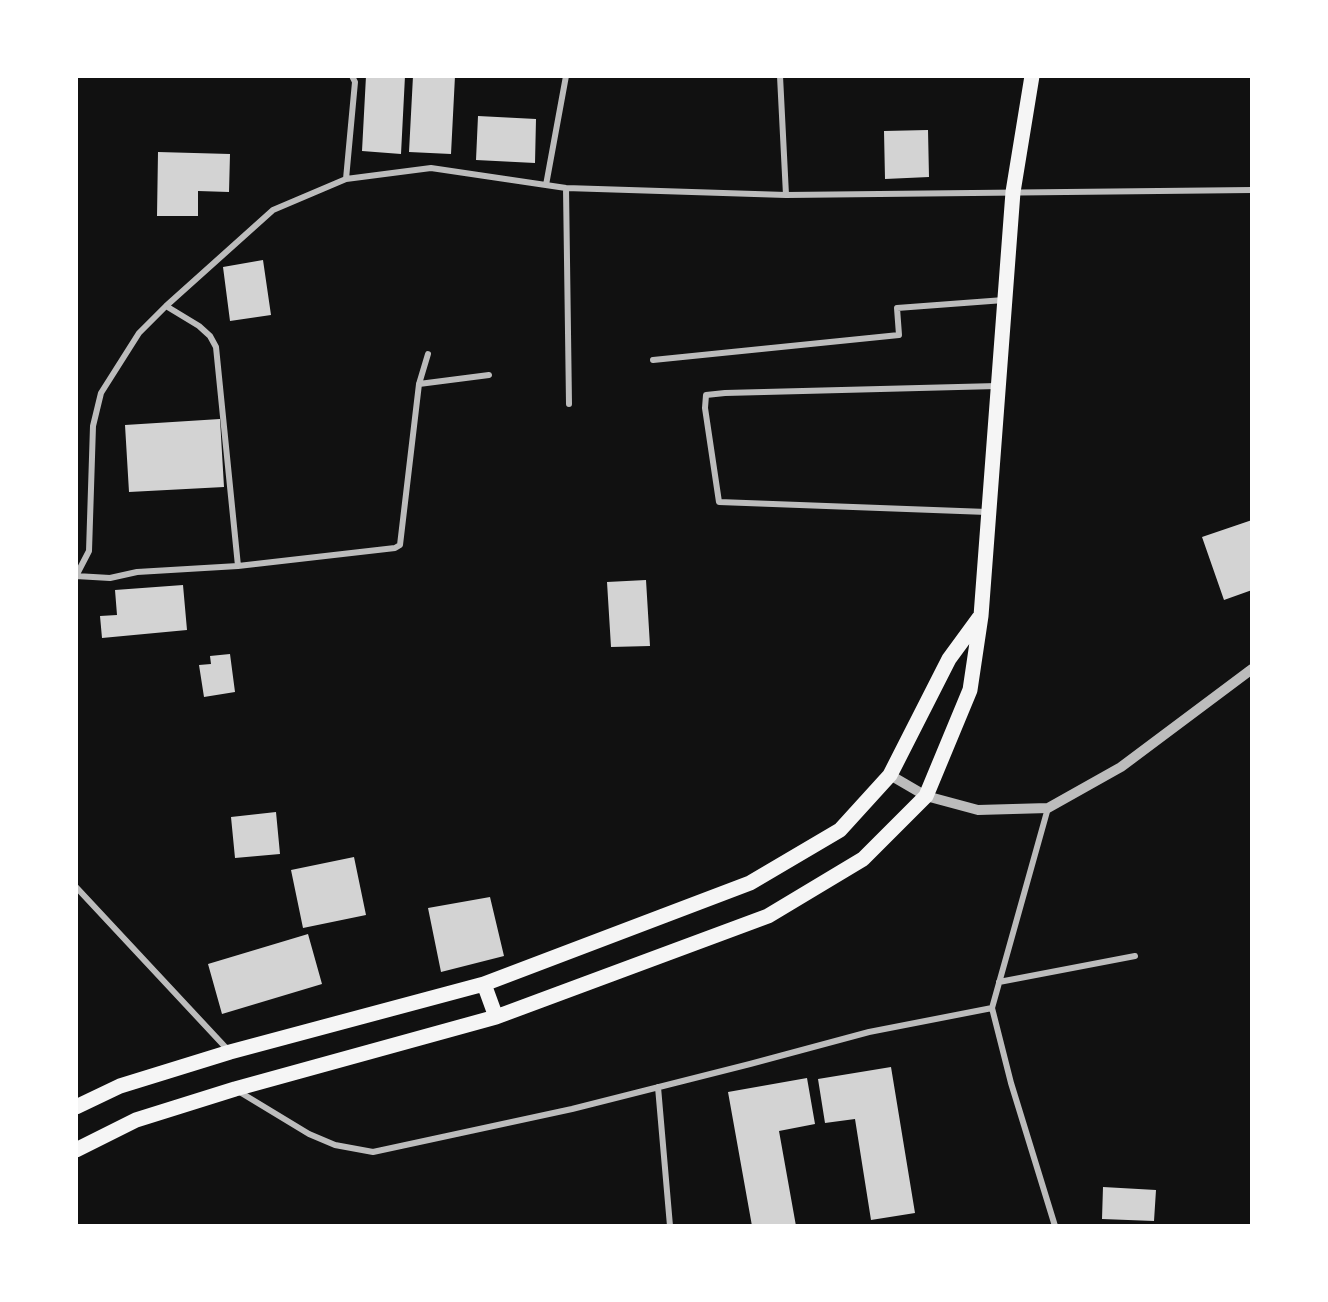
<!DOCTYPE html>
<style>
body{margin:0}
#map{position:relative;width:1328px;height:1302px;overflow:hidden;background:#111;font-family:Rubik,sans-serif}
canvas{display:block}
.frame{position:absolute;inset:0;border:78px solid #fff;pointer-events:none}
</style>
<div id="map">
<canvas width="1328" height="1302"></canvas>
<div class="frame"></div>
</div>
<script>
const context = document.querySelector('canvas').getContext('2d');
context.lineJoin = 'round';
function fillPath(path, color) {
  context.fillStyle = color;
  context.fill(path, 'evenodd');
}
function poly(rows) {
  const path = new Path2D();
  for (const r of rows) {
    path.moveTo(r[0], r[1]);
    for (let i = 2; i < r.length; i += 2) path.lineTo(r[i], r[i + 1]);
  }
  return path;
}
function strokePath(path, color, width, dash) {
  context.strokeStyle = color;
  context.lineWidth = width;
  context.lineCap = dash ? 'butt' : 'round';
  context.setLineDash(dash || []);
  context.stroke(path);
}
const building = poly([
 [366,76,405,76,401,154,362,151],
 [413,76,455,76,451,154,409,152],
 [478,116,536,119,535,163,476,160],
 [928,130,929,177,885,179,884,131],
 [158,152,230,154,229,192,198,191,198,216,157,216],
 [263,260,271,315,230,321,223,267],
 [220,419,224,487,129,492,125,425],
 [1252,520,1252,590,1224,600,1202,537],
 [646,580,650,646,611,647,607,582],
 [183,585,187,630,102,638,100,616,117,615,115,590],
 [230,654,235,692,204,697,199,665,211,664,210,656],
 [276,812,280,854,235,858,231,817],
 [354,857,366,915,303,928,291,870],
 [490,897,504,956,441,972,428,908],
 [308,934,322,984,222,1014,208,964],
 [891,1067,915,1213,871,1220,855,1119,825,1123,818,1079],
 [807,1078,815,1124,779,1131,796,1226,752,1226,728,1092],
 [1103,1187,1156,1190,1154,1221,1102,1219]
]);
const minor = poly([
 [780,76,786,195],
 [346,179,355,82,352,76],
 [546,185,566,76],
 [566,188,569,404],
 [166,306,199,326,210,336,216,347,238,566],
 [653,360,899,335,897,308,1004,300],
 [419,384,489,375],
 [987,512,719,502,705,408,706,395,725,393,997,386],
 [76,576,89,551,93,426,101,393,139,333,166,306,273,210,346,179,431,168,566,188,786,195,1252,190],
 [76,576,110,578,137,572,238,566,395,548,400,545,419,384,428,354],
 [1048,808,992,1008,1011,1083,1055,1226],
 [76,887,229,1051],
 [999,982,1135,956],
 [658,1087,670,1226],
 [238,1091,309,1134,335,1145,373,1152,572,1109,750,1064,869,1032,992,1008]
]);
const tertiary = poly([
 [890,775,926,796,978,810,1048,808,1121,767,1252,669]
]);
const primary = poly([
 [484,984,496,1017],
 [76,1107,120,1086,230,1052,484,984,750,883,840,830,890,775,949,659,979,618],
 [76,1150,136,1120,235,1089,496,1017,768,916,863,859,926,796,970,690,981,616,1013,192,1032,76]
]);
fillPath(building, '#d3d3d3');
strokePath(minor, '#bcbcbc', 6);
strokePath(tertiary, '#bcbcbc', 10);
strokePath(primary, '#f5f5f5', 15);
</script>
